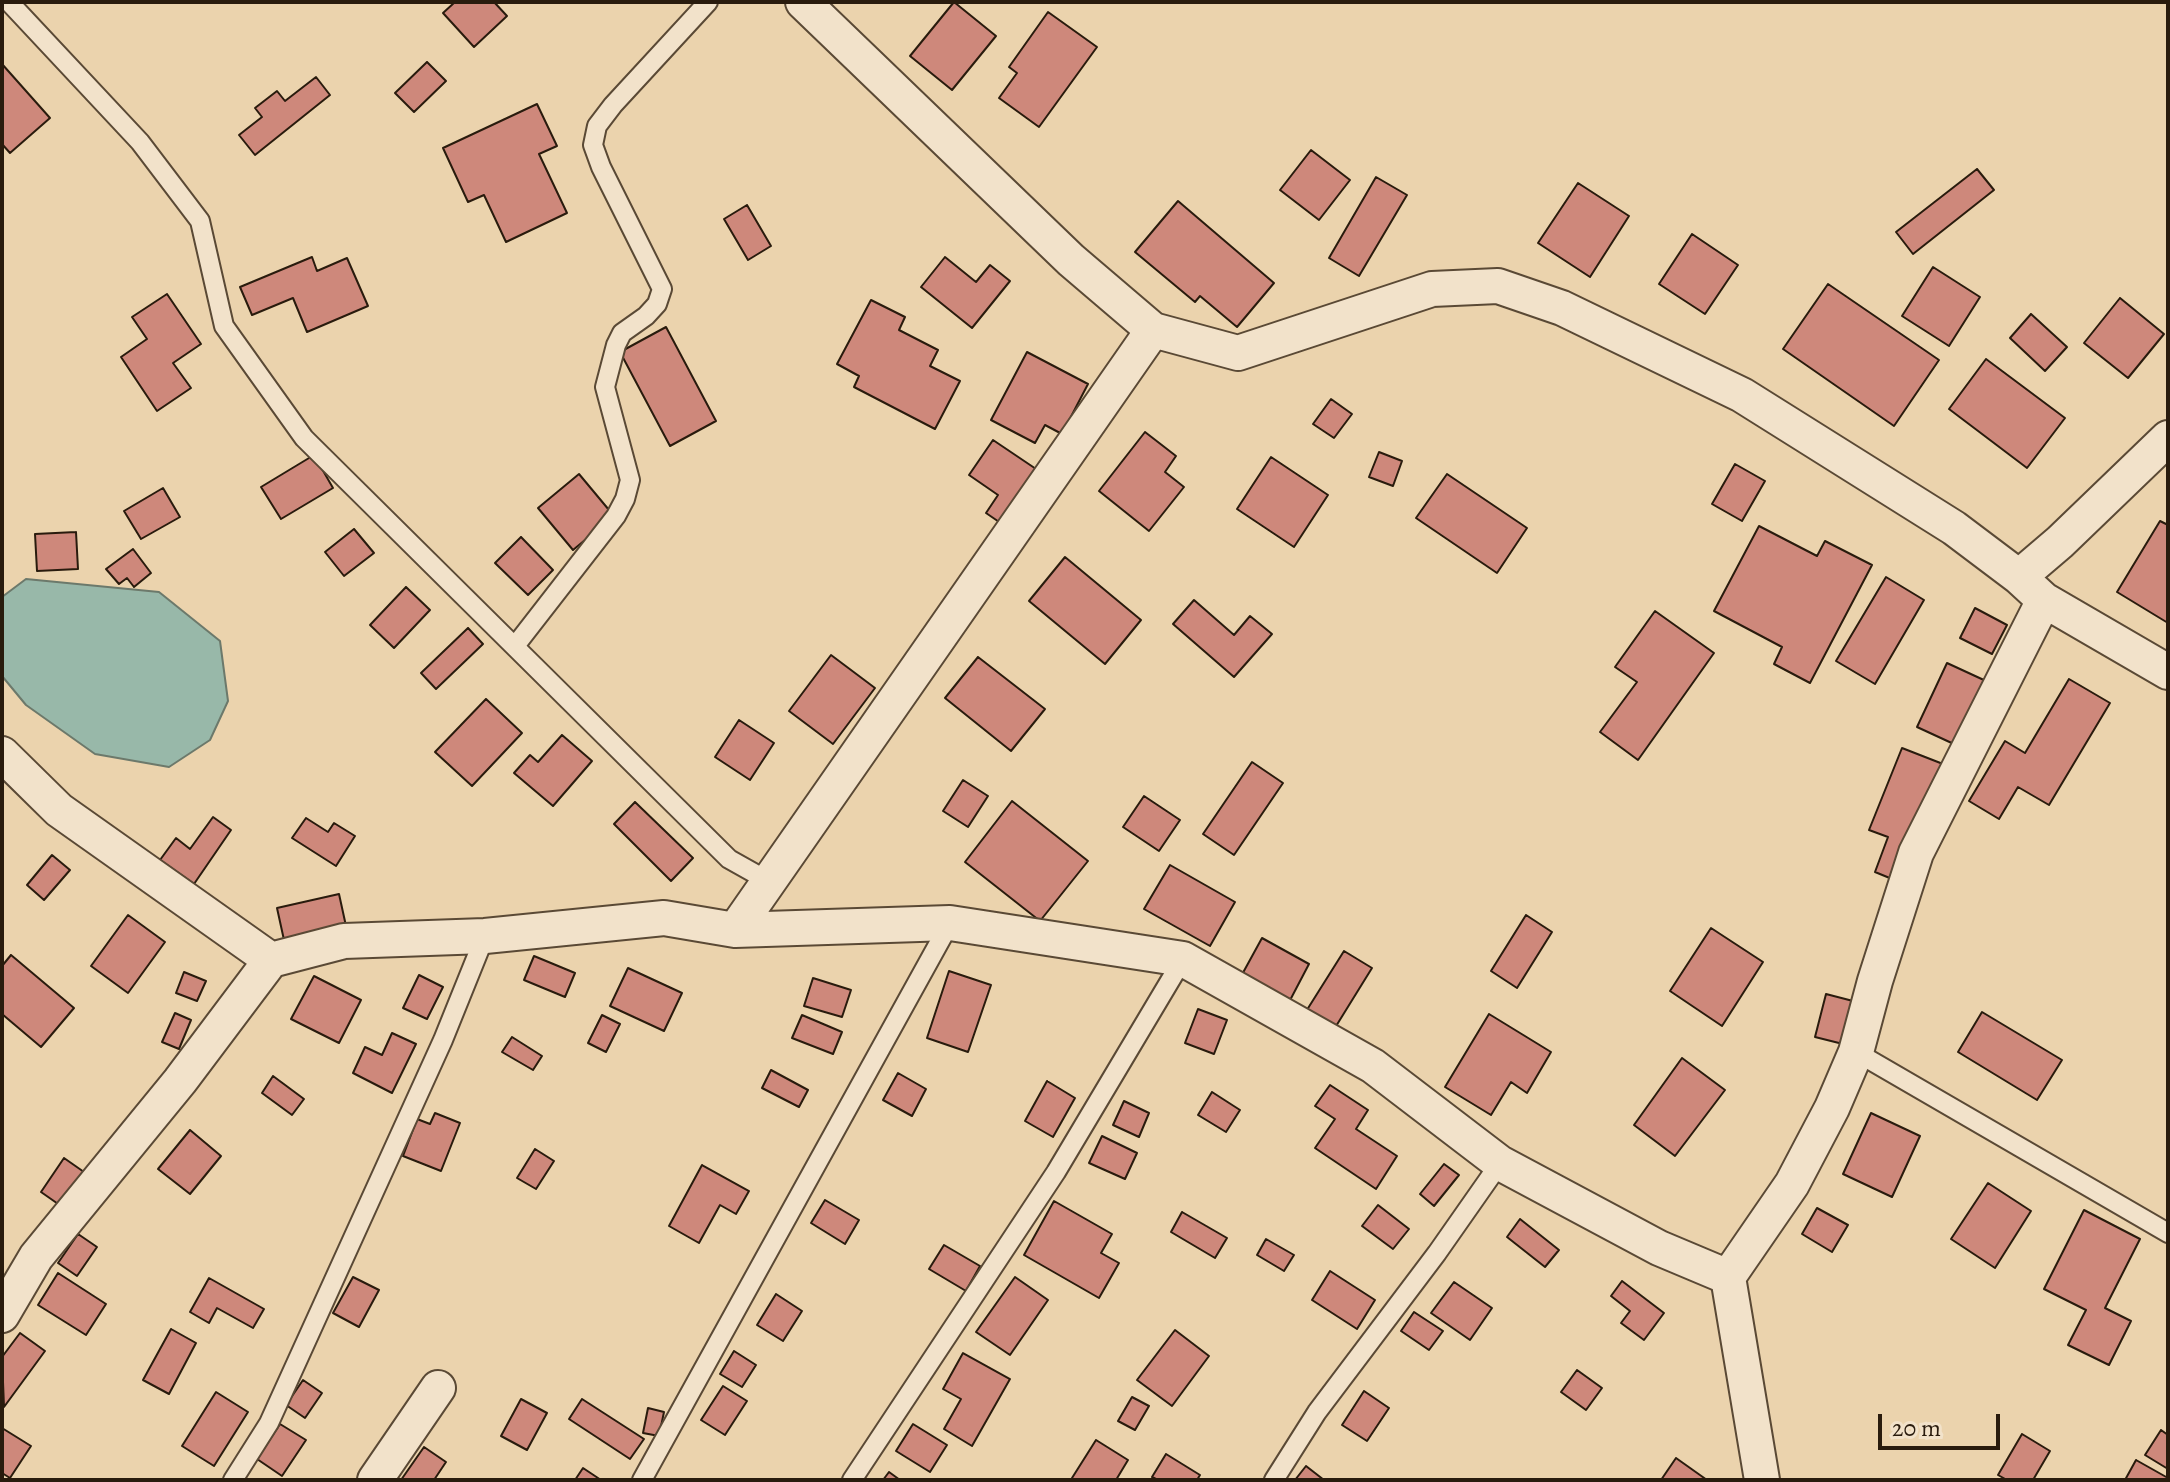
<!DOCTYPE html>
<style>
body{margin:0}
#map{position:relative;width:2170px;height:1482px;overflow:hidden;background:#ebd3ad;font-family:Alegreya,serif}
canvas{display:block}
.frame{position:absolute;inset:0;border:4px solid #291b0d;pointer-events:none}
.scale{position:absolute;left:1878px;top:1414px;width:122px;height:36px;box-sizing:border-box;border:4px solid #291b0d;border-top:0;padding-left:10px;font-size:24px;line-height:28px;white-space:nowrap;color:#291b0d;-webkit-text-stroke:6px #f2e2ca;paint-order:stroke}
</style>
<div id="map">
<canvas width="2170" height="1482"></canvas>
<div class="frame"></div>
<div class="scale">20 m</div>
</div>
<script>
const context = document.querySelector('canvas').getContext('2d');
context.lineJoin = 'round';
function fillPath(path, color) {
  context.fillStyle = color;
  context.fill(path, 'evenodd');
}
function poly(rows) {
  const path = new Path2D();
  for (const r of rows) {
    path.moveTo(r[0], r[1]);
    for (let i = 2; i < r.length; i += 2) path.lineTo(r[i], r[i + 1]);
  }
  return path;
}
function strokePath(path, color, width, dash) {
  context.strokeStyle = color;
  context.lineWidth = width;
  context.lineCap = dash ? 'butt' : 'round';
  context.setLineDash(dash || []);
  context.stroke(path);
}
const water = poly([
 [26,579,159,592,220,641,228,701,210,740,169,767,95,754,26,705,2,676,2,597,26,579]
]);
const building = poly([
 [455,2,494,2,507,16,474,47,443,13,455,2],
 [954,2,996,36,952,90,910,56,954,2],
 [1048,12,1097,47,1039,127,999,98,1017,73,1009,67,1048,12],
 [427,62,446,81,414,112,395,93,427,62],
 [2,64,50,118,10,153,2,144,2,64],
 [316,77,330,95,255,155,239,135,262,117,255,108,277,91,285,101,316,77],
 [537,104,557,146,539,154,567,213,506,242,484,195,468,202,443,148,537,104],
 [1311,150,1350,180,1319,220,1280,190,1311,150],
 [1977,169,1994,190,1913,254,1896,232,1977,169],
 [1376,177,1407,195,1359,276,1329,258,1376,177],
 [1578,183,1629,216,1590,277,1538,243,1578,183],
 [1178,201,1274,283,1237,327,1200,296,1195,302,1135,252,1178,201],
 [747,205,771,246,748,260,724,219,747,205],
 [1692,234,1738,265,1705,314,1659,284,1692,234],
 [312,257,317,271,347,258,368,306,307,332,293,298,252,315,240,287,312,257],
 [945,257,976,282,990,265,1010,281,972,328,921,287,945,257],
 [1933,267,1980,297,1949,346,1902,316,1933,267],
 [1828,284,1939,360,1894,426,1783,349,1828,284],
 [167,294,201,344,173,363,191,388,157,411,121,357,147,339,132,317,167,294],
 [2120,298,2164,334,2128,378,2084,343,2120,298],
 [871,300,905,317,899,330,938,350,930,366,960,381,935,429,854,387,859,376,837,364,871,300],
 [2031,314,2067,347,2045,371,2010,338,2031,314],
 [666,327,716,421,670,446,620,352,666,327],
 [1027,352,1088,384,1062,434,1045,425,1035,443,991,420,1027,352],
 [1986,359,2065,418,2027,468,1949,409,1986,359],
 [1331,399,1352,414,1334,438,1313,424,1331,399],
 [1145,432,1176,456,1165,472,1184,487,1149,531,1099,491,1145,432],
 [993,440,1042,473,1005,526,986,513,998,495,969,475,993,440],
 [1379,452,1402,461,1393,486,1369,477,1379,452],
 [314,455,333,488,281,519,261,487,314,455],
 [1271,457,1328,495,1294,547,1237,509,1271,457],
 [1735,464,1765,481,1742,521,1712,504,1735,464],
 [579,474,614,516,573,550,538,508,579,474],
 [1447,474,1527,528,1497,573,1416,518,1447,474],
 [163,488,180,517,141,539,124,511,163,488],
 [2160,521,2168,525,2168,623,2117,592,2160,521],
 [1759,526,1817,556,1825,541,1872,565,1810,683,1774,664,1782,647,1714,611,1759,526],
 [354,529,374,553,344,576,325,552,354,529],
 [76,532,78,569,37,571,35,534,76,532],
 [521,537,553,570,528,595,495,563,521,537],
 [133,549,151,573,134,587,127,578,119,584,106,569,133,549],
 [1065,557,1141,620,1105,664,1029,601,1065,557],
 [1886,577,1924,600,1875,684,1836,661,1886,577],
 [406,587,430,610,394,648,370,625,406,587],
 [1194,600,1234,635,1250,616,1272,634,1234,677,1173,624,1194,600],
 [1975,608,2007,625,1992,654,1960,638,1975,608],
 [1655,611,1714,653,1638,760,1600,732,1637,682,1615,667,1655,611],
 [468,628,483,644,436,689,421,673,468,628],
 [831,655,875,688,833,744,789,711,831,655],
 [978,657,1045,709,1011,751,945,698,978,657],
 [1947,663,1986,681,1956,745,1917,727,1947,663],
 [2069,679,2110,703,2049,805,2018,787,1999,819,1969,801,2005,741,2025,753,2069,679],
 [486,699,522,733,472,786,435,752,486,699],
 [739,720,774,743,750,780,715,757,739,720],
 [562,735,592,761,553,806,514,773,530,755,538,762,562,735],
 [1902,748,1943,764,1897,881,1875,872,1888,837,1869,830,1902,748],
 [1252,762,1283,783,1234,855,1203,834,1252,762],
 [963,780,988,796,968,827,943,811,963,780],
 [1144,796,1180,820,1159,851,1123,827,1144,796],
 [1012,801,1088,861,1040,921,965,862,1012,801],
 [635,802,693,858,671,881,614,824,635,802],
 [213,817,231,830,194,884,160,860,176,838,190,849,213,817],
 [306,818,328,832,334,823,355,836,336,866,292,838,306,818],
 [52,855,70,870,44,900,27,885,52,855],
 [1170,865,1235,902,1210,946,1144,909,1170,865],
 [339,894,346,926,284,940,277,908,339,894],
 [128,915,165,942,128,993,91,966,128,915],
 [1526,915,1552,932,1517,988,1491,971,1526,915],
 [1711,928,1763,962,1722,1026,1670,991,1711,928],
 [1262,938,1309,964,1287,1006,1239,980,1262,938],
 [1344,951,1372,968,1333,1031,1305,1013,1344,951],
 [11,955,74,1008,41,1047,2,1014,2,966,11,955],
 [534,956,575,973,565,997,524,980,534,956],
 [628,968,682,993,664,1031,610,1006,628,968],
 [949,971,991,985,968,1052,927,1038,949,971],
 [184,972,206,981,197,1001,176,993,184,972],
 [419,975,443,987,427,1019,403,1008,419,975],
 [314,976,361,1000,339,1043,291,1019,314,976],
 [813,978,851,990,842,1017,804,1006,813,978],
 [1826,994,1853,1001,1843,1044,1815,1037,1826,994],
 [1198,1009,1227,1020,1214,1054,1185,1043,1198,1009],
 [1982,1012,2062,1060,2037,1100,1958,1052,1982,1012],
 [175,1013,191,1020,179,1049,162,1042,175,1013],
 [1489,1014,1551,1052,1527,1093,1511,1082,1491,1115,1445,1087,1489,1014],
 [602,1015,620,1024,606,1052,588,1043,602,1015],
 [802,1015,842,1032,833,1054,792,1038,802,1015],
 [392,1033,416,1044,392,1093,353,1073,365,1047,382,1055,392,1033],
 [512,1037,542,1056,533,1070,502,1052,512,1037],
 [1682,1058,1725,1090,1675,1156,1634,1125,1682,1058],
 [771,1070,808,1090,799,1107,762,1088,771,1070],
 [898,1073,926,1089,912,1116,883,1100,898,1073],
 [273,1076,304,1099,292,1115,262,1093,273,1076],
 [1047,1081,1075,1098,1053,1137,1025,1121,1047,1081],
 [1330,1085,1368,1110,1356,1129,1397,1156,1376,1189,1315,1148,1335,1119,1315,1106,1330,1085],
 [1212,1092,1240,1110,1226,1132,1198,1115,1212,1092],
 [1124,1101,1149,1113,1139,1137,1113,1125,1124,1101],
 [435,1113,460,1123,441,1171,403,1156,417,1119,430,1124,435,1113],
 [1871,1113,1920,1136,1892,1197,1843,1174,1871,1113],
 [190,1130,221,1156,190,1194,158,1169,190,1130],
 [1102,1136,1137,1153,1125,1179,1089,1163,1102,1136],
 [535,1149,554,1161,536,1189,517,1178,535,1149],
 [64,1158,84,1172,61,1206,41,1192,64,1158],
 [1444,1164,1459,1175,1434,1206,1420,1194,1444,1164],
 [702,1165,749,1191,736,1214,720,1205,699,1243,669,1226,702,1165],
 [1988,1183,2031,1211,1995,1268,1951,1239,1988,1183],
 [825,1200,859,1220,845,1244,811,1223,825,1200],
 [1054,1201,1112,1234,1101,1253,1119,1263,1099,1298,1024,1255,1054,1201],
 [1378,1205,1409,1229,1393,1249,1362,1226,1378,1205],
 [1817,1208,1848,1225,1832,1252,1802,1234,1817,1208],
 [2084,1210,2140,1239,2105,1308,2131,1321,2109,1365,2068,1345,2086,1310,2044,1289,2084,1210],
 [1182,1212,1227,1238,1215,1258,1171,1232,1182,1212],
 [1520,1219,1559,1250,1545,1267,1507,1237,1520,1219],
 [78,1234,97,1247,77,1276,58,1263,78,1234],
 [1266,1239,1294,1255,1284,1271,1257,1255,1266,1239],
 [944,1245,980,1266,966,1291,929,1269,944,1245],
 [1330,1271,1375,1300,1357,1329,1312,1300,1330,1271],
 [58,1273,106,1304,86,1335,38,1305,58,1273],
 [353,1277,379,1290,359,1327,333,1313,353,1277],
 [1015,1277,1048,1300,1010,1355,976,1332,1015,1277],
 [209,1278,264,1309,253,1328,217,1308,209,1323,190,1312,209,1278],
 [1622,1281,1664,1313,1644,1340,1621,1323,1630,1311,1611,1296,1622,1281],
 [1454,1282,1492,1308,1470,1340,1431,1313,1454,1282],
 [776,1294,802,1311,783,1341,757,1325,776,1294],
 [1414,1312,1443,1331,1429,1350,1401,1331,1414,1312],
 [171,1329,196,1343,169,1394,143,1380,171,1329],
 [1175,1330,1209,1356,1172,1406,1137,1380,1175,1330],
 [20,1333,45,1351,4,1407,2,1357,20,1333],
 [734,1351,756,1365,742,1387,720,1374,734,1351],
 [963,1353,1010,1379,972,1446,944,1429,961,1399,943,1389,963,1353],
 [1577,1370,1602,1388,1586,1410,1561,1392,1577,1370],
 [303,1380,322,1393,305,1418,286,1405,303,1380],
 [723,1386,747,1401,725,1435,701,1420,723,1386],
 [1364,1391,1389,1408,1367,1441,1342,1425,1364,1391],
 [216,1392,248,1412,214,1466,182,1446,216,1392],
 [1132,1397,1149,1406,1135,1430,1118,1421,1132,1397],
 [521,1399,547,1413,527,1450,501,1436,521,1399],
 [582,1399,644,1439,630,1459,569,1419,582,1399],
 [648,1408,664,1412,659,1436,643,1433,648,1408],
 [280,1424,306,1440,282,1476,257,1459,280,1424],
 [913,1424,947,1445,930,1472,896,1451,913,1424],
 [2,1428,31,1446,10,1478,2,1473,2,1428],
 [2161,1430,2168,1435,2168,1469,2145,1455,2161,1430],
 [2022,1434,2050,1451,2033,1480,2007,1480,1998,1475,2022,1434],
 [1096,1440,1128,1460,1116,1480,1075,1480,1072,1478,1096,1440],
 [424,1447,446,1462,434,1480,401,1480,424,1447],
 [1166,1454,1200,1475,1197,1480,1158,1480,1152,1477,1166,1454],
 [1676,1458,1707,1480,1661,1480,1676,1458],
 [2136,1460,2168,1478,2168,1480,2125,1480,2136,1460],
 [1306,1466,1324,1480,1295,1480,1306,1466],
 [583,1468,601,1480,575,1480,583,1468],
 [889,1472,900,1480,883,1480,889,1472]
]);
const service = poly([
 [9,2,140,142,200,221,224,326,304,438,729,859,770,882],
 [515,646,616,516,625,499,630,480,605,387,616,345,622,333,646,316,657,304,662,289,601,167,593,145,597,126,613,105,708,2],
 [1856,1052,2168,1233],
 [233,1480,269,1423,443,1040,485,936],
 [642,1480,950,923],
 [852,1480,1056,1172,1183,959],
 [1274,1480,1317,1412,1437,1253,1500,1163]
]);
const minor = poly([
 [803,2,1071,260,1153,330,1238,353,1432,289,1498,286,1562,308,1742,395,1954,528,2019,577,2044,600,2168,672],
 [2019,577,2060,542,2168,438],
 [2,754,59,810,271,960,344,941,485,936,664,918,735,930,950,923,1183,959,1373,1066,1500,1163,1659,1248,1728,1277,1762,1480],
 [735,930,1153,330],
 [1728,1277,1792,1184,1832,1108,1856,1052,1875,981,1916,853,2044,600],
 [2,1315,36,1257,180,1081,271,960],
 [375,1480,438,1388]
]);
fillPath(water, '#98b8a9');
strokePath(water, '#6c796b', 2);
fillPath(building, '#ce887b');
strokePath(building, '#291b0d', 2);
strokePath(service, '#5a4935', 22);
strokePath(minor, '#5a4935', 38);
strokePath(service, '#f2e2ca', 18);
strokePath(minor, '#f2e2ca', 34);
</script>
